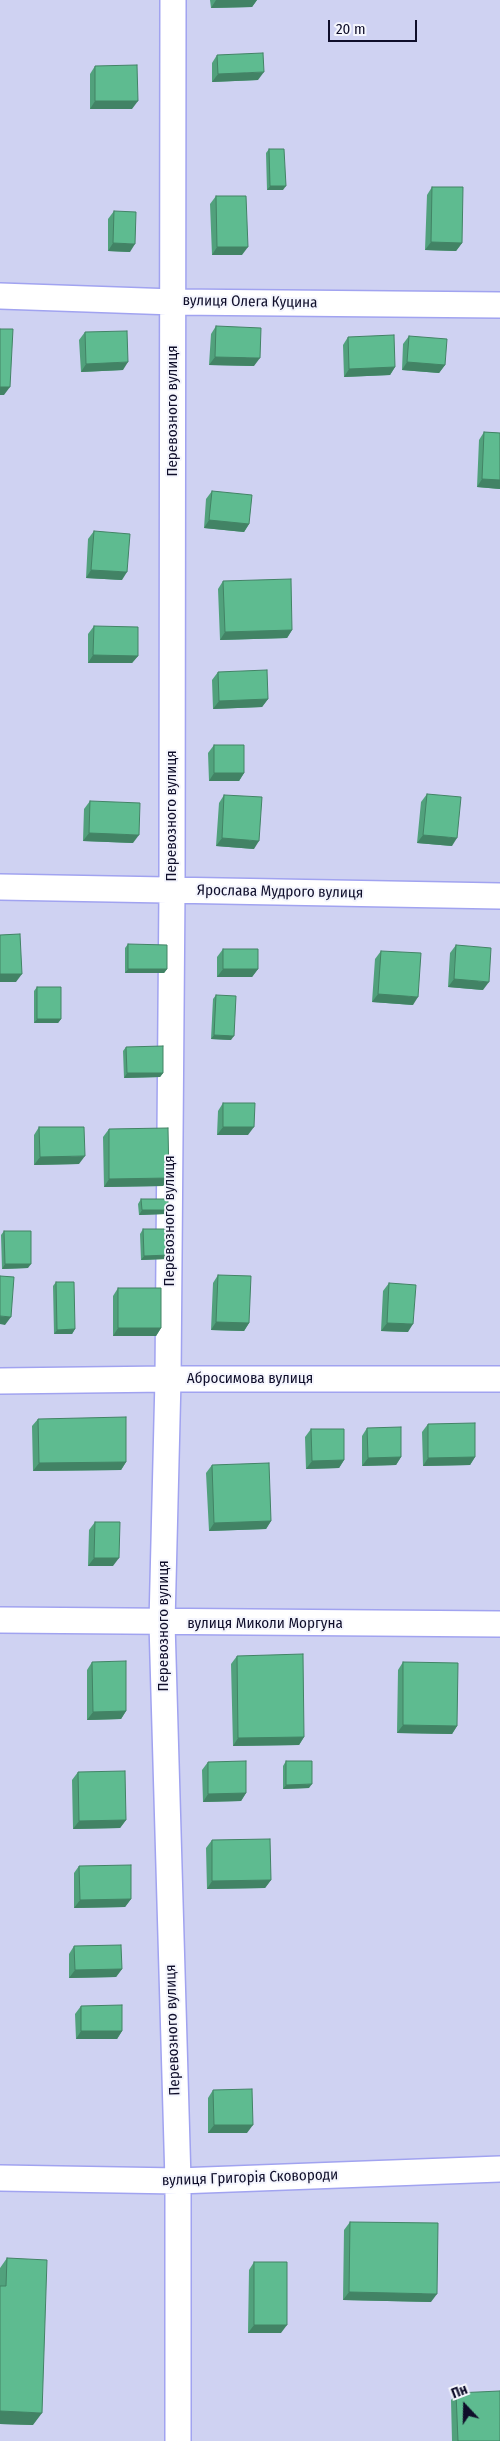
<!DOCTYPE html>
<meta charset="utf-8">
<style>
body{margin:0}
#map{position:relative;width:500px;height:2441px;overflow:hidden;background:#cfd2f2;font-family:"Fira Sans Condensed",sans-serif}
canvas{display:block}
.north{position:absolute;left:440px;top:2381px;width:50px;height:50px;-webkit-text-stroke:4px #f4f5fd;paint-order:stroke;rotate:339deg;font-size:14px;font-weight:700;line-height:20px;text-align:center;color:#0f0e2a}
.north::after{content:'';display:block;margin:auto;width:18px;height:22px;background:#0f0e2a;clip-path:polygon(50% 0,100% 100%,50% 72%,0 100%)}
.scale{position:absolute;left:328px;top:20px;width:89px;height:22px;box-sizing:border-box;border:2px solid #0f0e2a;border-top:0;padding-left:6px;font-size:15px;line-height:18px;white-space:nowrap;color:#0f0e2a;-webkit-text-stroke:4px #f4f5fd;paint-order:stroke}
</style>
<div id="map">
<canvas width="500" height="2441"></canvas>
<div class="north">Пн</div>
<div class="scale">20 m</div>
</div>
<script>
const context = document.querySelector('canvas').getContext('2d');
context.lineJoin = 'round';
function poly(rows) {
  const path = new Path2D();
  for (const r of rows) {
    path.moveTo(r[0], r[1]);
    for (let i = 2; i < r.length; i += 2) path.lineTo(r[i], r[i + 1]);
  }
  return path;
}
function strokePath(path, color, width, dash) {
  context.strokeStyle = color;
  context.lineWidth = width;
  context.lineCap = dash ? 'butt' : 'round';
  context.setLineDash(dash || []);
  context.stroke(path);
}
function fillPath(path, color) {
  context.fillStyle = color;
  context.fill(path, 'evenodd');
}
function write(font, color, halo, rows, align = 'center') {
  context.font = font + ' "Fira Sans Condensed",sans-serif';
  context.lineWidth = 4;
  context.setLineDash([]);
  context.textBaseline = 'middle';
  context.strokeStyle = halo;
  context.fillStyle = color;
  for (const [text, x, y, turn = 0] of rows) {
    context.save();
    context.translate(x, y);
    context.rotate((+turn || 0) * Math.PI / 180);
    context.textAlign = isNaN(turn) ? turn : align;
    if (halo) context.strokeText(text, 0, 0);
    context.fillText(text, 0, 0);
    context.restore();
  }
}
const minor = poly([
 [173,0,172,890,168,1379,162,1623,178,2181,178,2441],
 [0,296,174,302,500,305],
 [0,887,500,896],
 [0,1381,168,1379,500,1379],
 [0,1620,500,1624],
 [0,2178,178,2181,500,2169]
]);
const wall = poly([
 [210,0,257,0,252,7,211,8],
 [217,55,258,80,212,82,212,63],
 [95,66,132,109,90,109,90,74],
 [269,149,283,190,267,190,266,153],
 [432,187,462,243,456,251,425,250,427,195],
 [216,196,242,255,212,255,210,204],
 [114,211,130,252,108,251,108,219],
 [216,326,254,366,209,365,211,334],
 [85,332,123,370,81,372,79,340],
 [409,336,445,365,439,373,402,370,403,344],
 [348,337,395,367,390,375,344,377,343,345],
 [484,432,500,433,500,489,477,487,479,440],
 [212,491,249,524,244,532,204,528,206,499],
 [94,531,122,580,86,578,88,539],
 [223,581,292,630,287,638,220,640,218,589],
 [94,626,138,656,132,663,88,663,88,634],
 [218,672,268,699,262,707,213,709,212,680],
 [214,745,244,773,239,781,209,781,208,753],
 [427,794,452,846,417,843,421,802],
 [224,795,254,849,216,846,219,803],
 [90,801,133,843,83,841,84,809],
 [128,944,167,969,164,973,125,973,125,948],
 [456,945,483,990,448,987,450,953],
 [223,949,258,969,252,977,217,977,217,957],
 [381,951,413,1005,372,1002,375,959],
 [37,987,61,1019,58,1023,34,1023,34,991],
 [216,995,231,1040,211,1039,213,999],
 [126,1047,163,1073,160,1077,124,1078,123,1051],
 [223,1103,248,1135,217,1135,218,1111],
 [39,1127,79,1164,34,1165,34,1135],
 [109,1129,169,1178,163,1186,104,1187,103,1137],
 [141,1199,165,1214,139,1215,138,1204],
 [143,1229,169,1255,166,1259,141,1260,140,1234],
 [4,1231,28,1268,2,1269,1,1235],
 [218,1275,249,1323,244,1331,211,1330,213,1283],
 [56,1282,75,1329,72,1334,54,1334,53,1286],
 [389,1283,408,1332,381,1331,383,1291],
 [118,1288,161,1328,156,1336,113,1336,113,1296],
 [38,1419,126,1462,121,1470,33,1471,32,1426],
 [428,1424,475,1457,470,1465,423,1466,422,1432],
 [367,1428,401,1457,396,1465,362,1466,362,1436],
 [311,1429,344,1460,339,1468,306,1469,305,1437],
 [212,1465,271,1521,266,1529,209,1531,206,1473],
 [95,1522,113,1566,88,1566,89,1530],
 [237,1656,304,1737,299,1745,233,1746,231,1664],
 [92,1662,126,1711,121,1719,87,1720,87,1670],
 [403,1662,457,1726,452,1734,397,1733,398,1670],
 [286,1761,309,1788,283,1789,283,1766],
 [208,1762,246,1793,241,1801,203,1802,202,1770],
 [78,1772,126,1820,120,1828,73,1829,72,1780],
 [212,1840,271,1880,265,1888,207,1889,206,1848],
 [79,1866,131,1899,125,1907,74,1908,74,1873],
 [74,1946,122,1969,116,1977,69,1978,69,1954],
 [81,2006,122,2031,117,2039,76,2039,75,2014],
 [213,2090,247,2133,208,2133,208,2098],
 [350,2222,431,2302,343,2300,344,2230],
 [7,2258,33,2425,0,2424,0,2268],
 [254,2262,281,2333,248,2333,249,2270],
 [456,2393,500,2441,452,2441,451,2400]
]);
const shadedWall = poly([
 [216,0,257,0,252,7,211,8],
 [264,72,258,80,212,82,218,74],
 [95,101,138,101,132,109,90,109],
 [270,186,286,186,283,190,267,190],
 [431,242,462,243,456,251,425,250],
 [113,243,135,244,130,252,108,251],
 [217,247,248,247,242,255,212,255],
 [215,357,260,358,254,366,209,365],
 [128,362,123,370,81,372,86,364],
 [407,362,445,365,439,373,402,370],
 [395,367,390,375,344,377,349,369],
 [0,387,10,387,4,395,0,395],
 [482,479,500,480,500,489,477,487],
 [209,520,249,524,244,532,204,528],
 [91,570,127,572,122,580,86,578],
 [292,630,287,638,220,640,225,632],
 [93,655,138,656,132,663,88,663],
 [268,699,262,707,213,709,219,701],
 [214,773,244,773,239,781,209,781],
 [89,833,139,835,133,843,83,841],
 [423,835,457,838,452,846,417,843],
 [222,838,259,841,254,849,216,846],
 [128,969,167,969,164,973,125,973],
 [223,969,258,969,252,977,217,977],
 [0,974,22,974,16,982,0,982],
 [454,979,489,982,483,990,448,987],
 [378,994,418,997,413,1005,372,1002],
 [37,1019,61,1019,58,1023,34,1023],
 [214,1035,234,1036,231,1040,211,1039],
 [127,1073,163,1073,160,1077,124,1078],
 [223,1127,254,1127,248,1135,217,1135],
 [85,1156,79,1164,34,1165,40,1157],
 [169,1178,163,1186,104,1187,109,1179],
 [142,1210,168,1210,165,1214,139,1215],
 [169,1255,166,1259,141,1260,144,1256],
 [5,1264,31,1264,28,1268,2,1269],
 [0,1316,11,1317,5,1325,0,1324],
 [216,1322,249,1323,244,1331,211,1330],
 [387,1323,413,1324,408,1332,381,1331],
 [118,1328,161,1328,156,1336,113,1336],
 [75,1329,72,1334,54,1334,57,1330],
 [401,1457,396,1465,362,1466,368,1458],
 [475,1457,470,1465,423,1466,428,1458],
 [344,1460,339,1468,306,1469,312,1461],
 [126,1462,121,1470,33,1471,39,1463],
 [271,1521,266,1529,209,1531,214,1523],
 [94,1558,119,1558,113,1566,88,1566],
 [126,1711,121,1719,87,1720,93,1712],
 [403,1725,457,1726,452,1734,397,1733],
 [304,1737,299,1745,233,1746,238,1738],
 [312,1784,309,1788,283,1789,286,1785],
 [246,1793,241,1801,203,1802,208,1794],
 [126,1820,120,1828,73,1829,79,1821],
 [271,1880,265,1888,207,1889,212,1881],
 [131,1899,125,1907,74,1908,80,1900],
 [122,1969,116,1977,69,1978,75,1970],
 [81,2031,122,2031,117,2039,76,2039],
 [214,2125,253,2125,247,2133,208,2133],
 [349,2292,437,2294,431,2302,343,2300],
 [254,2325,287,2325,281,2333,248,2333],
 [0,2411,42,2413,33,2425,0,2424]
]);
const building = poly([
 [263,53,264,72,218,74,217,55,263,53],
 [137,65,138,101,95,101,95,66,137,65],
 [269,149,284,149,286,186,270,186,269,149],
 [432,187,463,187,462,243,431,242,432,187],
 [216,196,246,196,248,247,217,247,216,196],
 [114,211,136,212,135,244,113,243,114,211],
 [216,326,261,328,260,358,215,357,216,326],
 [0,329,13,329,10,387,0,387,0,329],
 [127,331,128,362,86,364,85,332,127,331],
 [394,335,395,367,349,369,348,337,394,335],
 [409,336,447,339,445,365,407,362,409,336],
 [484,432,500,433,500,480,482,479,484,432],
 [212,491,252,495,249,524,209,520,212,491],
 [94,531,130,534,127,572,91,570,94,531],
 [291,579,292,630,225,632,223,581,291,579],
 [94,626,138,627,138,656,93,655,94,626],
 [267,670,268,699,219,701,218,672,267,670],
 [214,745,244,745,244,773,214,773,214,745],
 [427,794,461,797,457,838,423,835,427,794],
 [224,795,262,797,259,841,222,838,224,795],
 [90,801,140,803,139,835,89,833,90,801],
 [20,934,22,974,0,974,0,935,20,934],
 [128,944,167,945,167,969,128,969,128,944],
 [456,945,491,948,489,982,454,979,456,945],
 [223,949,258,949,258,969,223,969,223,949],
 [381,951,421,953,418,997,378,994,381,951],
 [37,987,61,987,61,1019,37,1019,37,987],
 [216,995,236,996,234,1036,214,1035,216,995],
 [163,1046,163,1073,127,1073,126,1047,163,1046],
 [223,1103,255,1103,254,1127,223,1127,223,1103],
 [39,1127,84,1127,85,1156,40,1157,39,1127],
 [168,1128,169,1178,109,1179,109,1129,168,1128],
 [141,1199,168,1199,168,1210,142,1210,141,1199],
 [143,1229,169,1229,169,1255,144,1256,143,1229],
 [4,1231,31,1231,31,1264,5,1264,4,1231],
 [218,1275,251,1276,249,1323,216,1322,218,1275],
 [0,1276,14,1277,11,1317,0,1316,0,1276],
 [56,1282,74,1282,75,1329,57,1330,56,1282],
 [389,1283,416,1285,413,1324,387,1323,389,1283],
 [118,1288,161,1288,161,1328,118,1328,118,1288],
 [126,1417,126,1462,39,1463,38,1419,126,1417],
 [475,1423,475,1457,428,1458,428,1424,475,1423],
 [401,1427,401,1457,368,1458,367,1428,401,1427],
 [311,1429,344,1429,344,1460,312,1461,311,1429],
 [269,1463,271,1521,214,1523,212,1465,269,1463],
 [95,1522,120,1522,119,1558,94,1558,95,1522],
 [303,1654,304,1737,238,1738,237,1656,303,1654],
 [126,1661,126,1711,93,1712,92,1662,126,1661],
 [403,1662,458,1663,457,1726,403,1725,403,1662],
 [246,1761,246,1793,208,1794,208,1762,246,1761],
 [286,1761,312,1761,312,1784,286,1785,286,1761],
 [125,1771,126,1820,79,1821,78,1772,125,1771],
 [270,1839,271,1880,212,1881,212,1840,270,1839],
 [131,1865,131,1899,80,1900,79,1866,131,1865],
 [121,1945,122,1969,75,1970,74,1946,121,1945],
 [122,2005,122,2031,81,2031,81,2006,122,2005],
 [252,2089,253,2125,214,2125,213,2090,252,2089],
 [350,2222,438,2223,437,2294,349,2292,350,2222],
 [7,2258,47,2260,42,2413,0,2411,0,2286,6,2286,7,2258],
 [254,2262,287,2262,287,2325,254,2325,254,2262],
 [500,2391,500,2441,458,2441,456,2393,500,2391]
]);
const streetNames = [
 ["вулиця Олега Куцина",250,302,1],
 ["Перевозного вулиця",173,411,-90],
 ["Перевозного вулиця",172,816,-90],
 ["Ярослава Мудрого вулиця",280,892,1],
 ["Перевозного вулиця",170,1221,-90],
 ["Абросимова вулиця",250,1379],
 ["вулиця Миколи Моргуна",265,1624],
 ["Перевозного вулиця",164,1626,-90],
 ["Перевозного вулиця",173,2030,-92],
 ["вулиця Григорія Сковороди",250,2178,-2]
];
strokePath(minor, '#a1a3f0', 28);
strokePath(minor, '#fff', 25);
fillPath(wall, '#51a17c');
fillPath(shadedWall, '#428365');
fillPath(building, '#5ebb90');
strokePath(building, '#428365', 1);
write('15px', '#0f0e2a', '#f4f5fd', streetNames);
</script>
